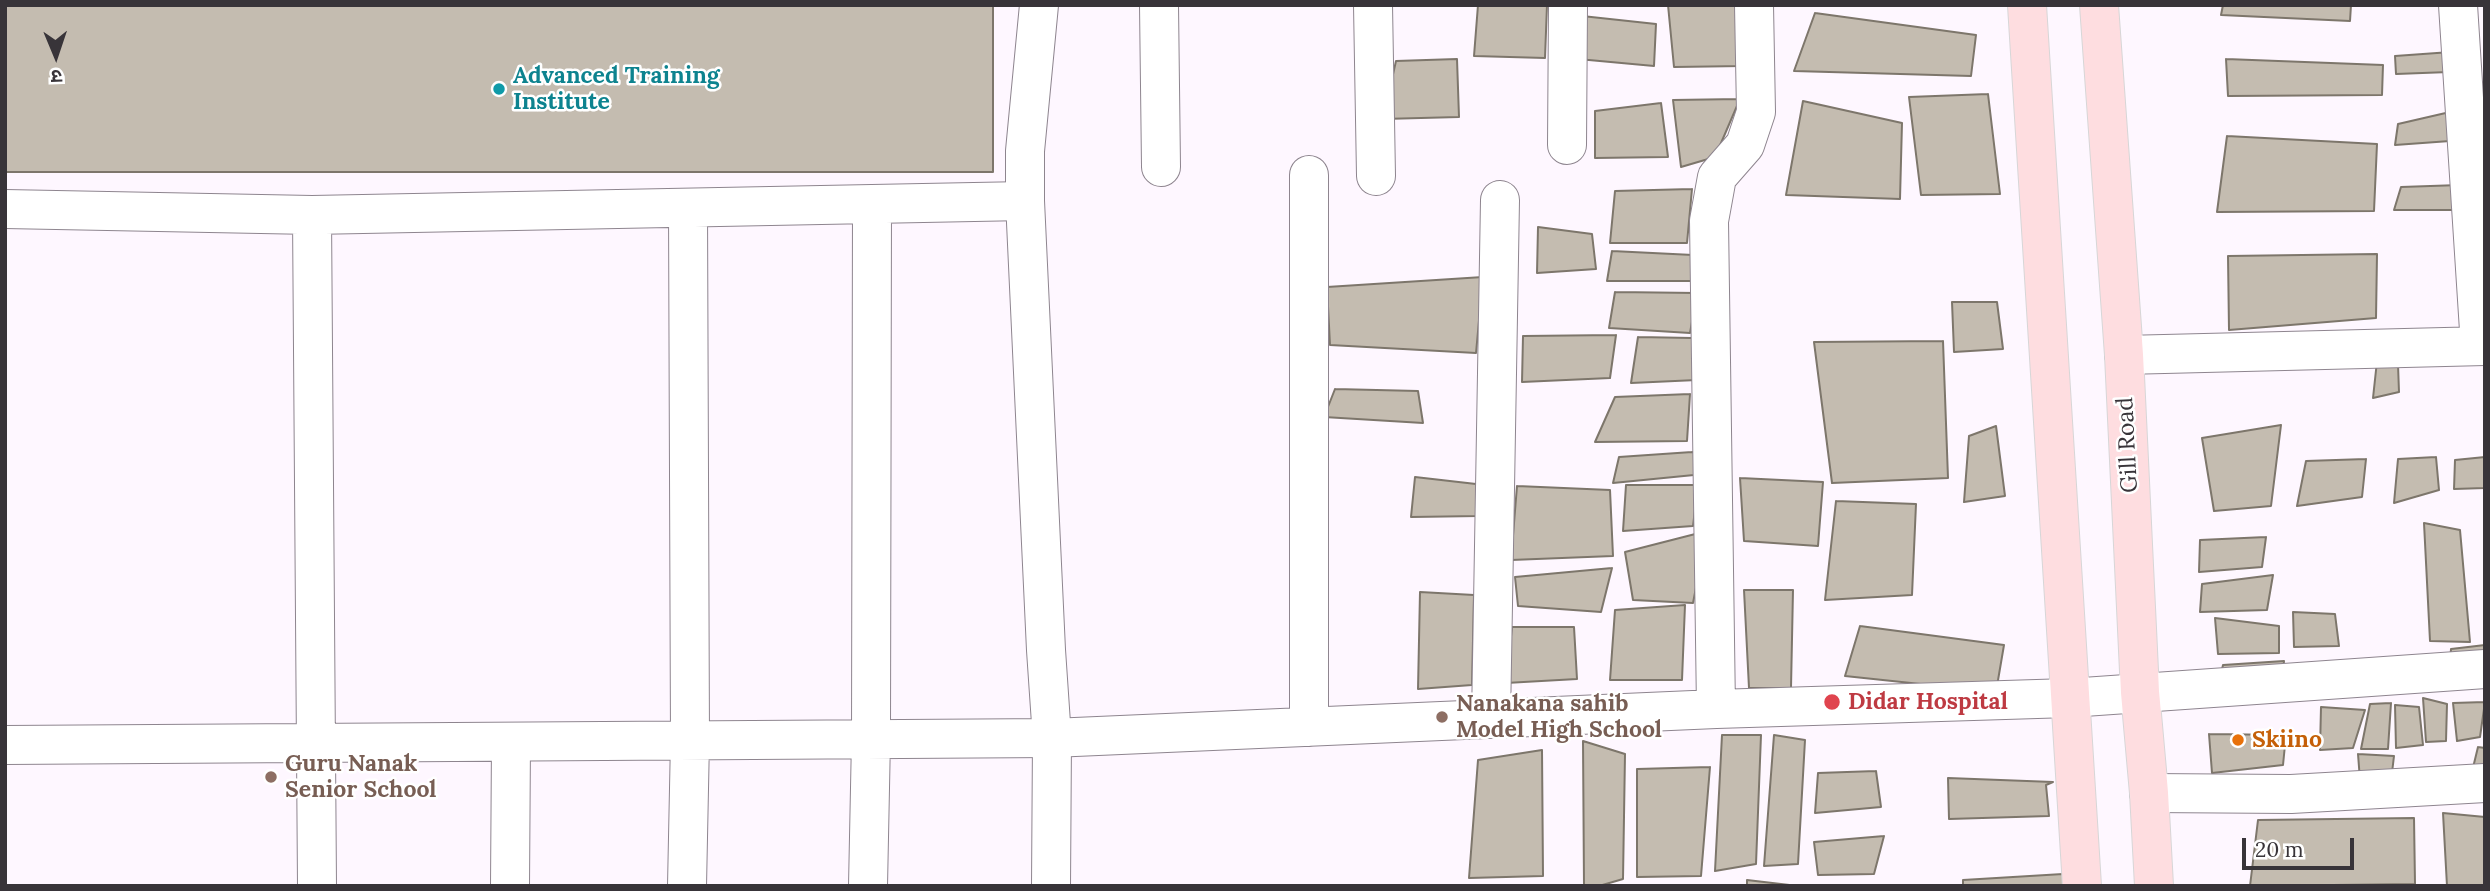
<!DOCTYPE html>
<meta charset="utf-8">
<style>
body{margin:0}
#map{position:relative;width:2490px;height:891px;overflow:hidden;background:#fef7ff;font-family:Lora,"Noto Sans Devanagari",serif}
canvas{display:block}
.frame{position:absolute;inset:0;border:7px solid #383439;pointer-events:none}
.north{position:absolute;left:21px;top:21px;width:70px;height:70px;-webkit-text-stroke:5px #fff;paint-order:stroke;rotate:178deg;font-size:19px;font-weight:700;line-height:28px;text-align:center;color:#383439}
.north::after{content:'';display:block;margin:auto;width:24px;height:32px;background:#383439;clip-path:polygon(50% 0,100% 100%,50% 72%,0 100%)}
.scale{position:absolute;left:2242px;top:838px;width:112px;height:32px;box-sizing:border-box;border:4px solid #383439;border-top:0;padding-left:9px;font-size:21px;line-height:24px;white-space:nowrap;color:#383439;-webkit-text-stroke:5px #fff;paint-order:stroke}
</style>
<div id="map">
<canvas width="2490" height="891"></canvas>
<div class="frame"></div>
<div class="north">उ</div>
<div class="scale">20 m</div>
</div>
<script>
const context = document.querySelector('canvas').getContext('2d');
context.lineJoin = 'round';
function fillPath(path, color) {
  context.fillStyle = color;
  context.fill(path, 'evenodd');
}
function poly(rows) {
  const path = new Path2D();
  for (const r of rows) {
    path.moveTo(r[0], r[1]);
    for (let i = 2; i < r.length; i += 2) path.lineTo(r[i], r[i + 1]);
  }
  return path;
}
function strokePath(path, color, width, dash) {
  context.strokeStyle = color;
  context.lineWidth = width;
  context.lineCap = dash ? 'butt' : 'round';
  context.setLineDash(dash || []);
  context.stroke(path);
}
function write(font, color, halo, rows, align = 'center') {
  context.font = font + ' Lora,serif';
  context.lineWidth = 5;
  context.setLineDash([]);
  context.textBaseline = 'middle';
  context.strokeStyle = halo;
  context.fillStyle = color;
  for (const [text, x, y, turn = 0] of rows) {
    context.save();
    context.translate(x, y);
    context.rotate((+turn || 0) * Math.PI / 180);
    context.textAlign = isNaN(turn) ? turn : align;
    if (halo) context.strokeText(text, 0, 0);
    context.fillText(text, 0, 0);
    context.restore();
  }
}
const building = poly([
 [5,5,993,5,993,172,5,172,5,5],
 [1478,5,1547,5,1545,58,1474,56,1478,5],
 [1668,5,1738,5,1743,66,1674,67,1668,5],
 [2223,5,2351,5,2350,21,2221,15,2223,5],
 [1815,13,1976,35,1971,76,1794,71,1815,13],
 [1582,16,1656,24,1654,66,1578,59,1582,16],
 [2451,52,2449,72,2396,74,2395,56,2451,52],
 [1457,59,1459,117,1383,119,1396,61,1457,59],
 [2226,59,2383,65,2382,95,2228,96,2226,59],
 [1988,94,2000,194,1921,195,1909,97,1988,94],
 [1740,99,1715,157,1681,167,1673,100,1740,99],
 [1803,101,1902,123,1900,199,1786,195,1803,101],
 [1661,103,1668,157,1595,158,1595,111,1661,103],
 [2450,112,2450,141,2395,145,2398,124,2450,112],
 [2227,136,2377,144,2374,211,2217,212,2227,136],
 [2460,185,2455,210,2394,210,2401,187,2460,185],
 [1692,189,1687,243,1610,243,1615,191,1692,189],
 [1538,227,1592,234,1596,269,1537,273,1538,227],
 [1612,251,1693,255,1691,281,1607,281,1612,251],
 [2377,254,2376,318,2229,330,2228,256,2377,254],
 [1483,277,1476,353,1330,345,1327,287,1483,277],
 [1615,292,1697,293,1690,333,1609,328,1615,292],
 [1952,302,1997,302,2003,349,1954,352,1952,302],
 [1616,335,1610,378,1522,382,1523,336,1616,335],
 [1638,337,1692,338,1697,380,1631,383,1638,337],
 [1943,341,1948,478,1832,483,1814,342,1943,341],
 [2377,361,2398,364,2399,392,2373,398,2377,361],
 [1335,389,1418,391,1423,423,1324,417,1335,389],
 [1690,394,1687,441,1595,442,1615,397,1690,394],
 [2281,425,2271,506,2214,511,2202,438,2281,425],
 [1996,426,2005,496,1964,502,1969,436,1996,426],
 [1692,452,1698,454,1694,475,1613,483,1619,457,1692,452],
 [2436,457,2439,490,2394,503,2398,459,2436,457],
 [2485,457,2485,488,2454,489,2455,460,2485,457],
 [2366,459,2362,497,2297,506,2306,461,2366,459],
 [1415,477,1476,484,1479,516,1411,517,1415,477],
 [1740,478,1823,482,1818,546,1744,541,1740,478],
 [1626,485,1698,485,1693,526,1623,531,1626,485],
 [1517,486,1610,490,1613,556,1511,560,1517,486],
 [1836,501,1916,504,1912,595,1825,600,1836,501],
 [2424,523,2460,530,2470,642,2430,641,2424,523],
 [1707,531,1693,603,1633,600,1625,552,1707,531],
 [2266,537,2262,567,2199,572,2200,540,2266,537],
 [1612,568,1601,612,1518,606,1515,577,1612,568],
 [2273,575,2267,610,2200,612,2202,584,2273,575],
 [1744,590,1793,590,1791,688,1749,688,1744,590],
 [1420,592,1474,595,1472,685,1418,689,1420,592],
 [1685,605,1682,680,1610,680,1615,610,1685,605],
 [2293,612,2335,614,2339,646,2294,647,2293,612],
 [2215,618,2279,626,2279,653,2218,654,2215,618],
 [1860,626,2004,645,1996,692,1845,676,1860,626],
 [1512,627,1574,627,1577,679,1506,683,1512,627],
 [2485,645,2485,659,2450,662,2451,649,2485,645],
 [2284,661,2283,675,2220,678,2223,665,2284,661],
 [2423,698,2447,704,2446,741,2426,742,2423,698],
 [2485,702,2480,737,2457,741,2453,703,2485,702],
 [2391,703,2388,749,2361,749,2370,704,2391,703],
 [2395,705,2419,707,2423,745,2396,748,2395,705],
 [2321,707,2365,710,2353,748,2320,750,2321,707],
 [2209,734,2286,735,2283,765,2212,773,2209,734],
 [1722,735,1761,735,1756,864,1715,871,1722,735],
 [1774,735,1805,740,1798,864,1764,866,1774,735],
 [1583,741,1625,754,1623,879,1599,886,1584,886,1583,741],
 [2478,747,2485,748,2485,775,2471,776,2478,747],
 [1542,750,1543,876,1469,878,1478,760,1542,750],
 [2358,754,2394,756,2391,781,2360,780,2358,754],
 [1710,767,1701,876,1637,877,1637,769,1710,767],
 [1876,771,1881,807,1815,813,1818,773,1876,771],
 [1948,778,2053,782,2046,785,2049,816,1949,819,1948,778],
 [2443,813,2485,817,2485,886,2447,886,2443,813],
 [2414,818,2415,884,2250,886,2258,820,2414,818],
 [1884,836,1874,874,1818,875,1814,842,1884,836],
 [2063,874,2063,886,1963,886,1963,880,2063,874],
 [1747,880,1798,886,1747,886,1747,880]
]);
const street = poly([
 [1159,5,1161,167],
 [1373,5,1376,176],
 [2458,5,2480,346],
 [1567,145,1568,5],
 [5,209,312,215,1025,201],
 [312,215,317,886],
 [2124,355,2485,346],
 [1716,709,1709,221,1717,177,1745,145,1756,112,1754,5],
 [1491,719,1500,200],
 [1309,727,1309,175],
 [5,745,1052,738,1716,709,2069,698,2485,669],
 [2149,793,2291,794,2485,783],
 [510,886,511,742],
 [687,886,690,740,688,208],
 [868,886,871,739,872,204]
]);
const secondary = poly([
 [1039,5,1025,151,1025,201,1046,650,1052,738,1051,886]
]);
const primary = poly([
 [2027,5,2082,886],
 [2099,5,2124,355,2140,692,2149,793,2154,886]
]);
const markers = [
 [499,89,7,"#0f9aa8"],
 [1832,702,9,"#e0444e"],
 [1442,717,7,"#8d6e63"],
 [2238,740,7,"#e8710a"],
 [271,777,7,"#8d6e63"]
];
const cultureNames = [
 ["Advanced Training",513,76],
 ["Institute",513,102]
];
const streetNames = [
 ["Gill Road",2128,445,-93]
];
const healthNames = [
 ["Didar Hospital",1848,702]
];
const educationNames = [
 ["Nanakana sahib",1456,704],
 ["Model High School",1456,730],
 ["Guru Nanak",285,764],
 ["Senior School",285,790]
];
const foodNames = [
 ["Skiino",2252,740]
];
fillPath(building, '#c4bcb0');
strokePath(building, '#7d766b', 2);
strokePath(street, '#8e858f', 40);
strokePath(secondary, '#8e858f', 40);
strokePath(primary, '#d7d6d7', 40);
strokePath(street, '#fff', 38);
strokePath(secondary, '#fff', 38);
strokePath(primary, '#fedde0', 38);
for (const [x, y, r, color] of markers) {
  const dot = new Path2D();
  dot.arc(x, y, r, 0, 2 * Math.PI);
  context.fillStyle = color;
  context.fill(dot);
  strokePath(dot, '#fff', 2.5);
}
write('bold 23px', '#0d838f', '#fff', cultureNames, 'left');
write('23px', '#383439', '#fff', streetNames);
write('bold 23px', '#be3a42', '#fff', healthNames, 'left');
write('bold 23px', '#785e54', '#fff', educationNames, 'left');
write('bold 23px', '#c56008', '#fff', foodNames, 'left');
</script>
